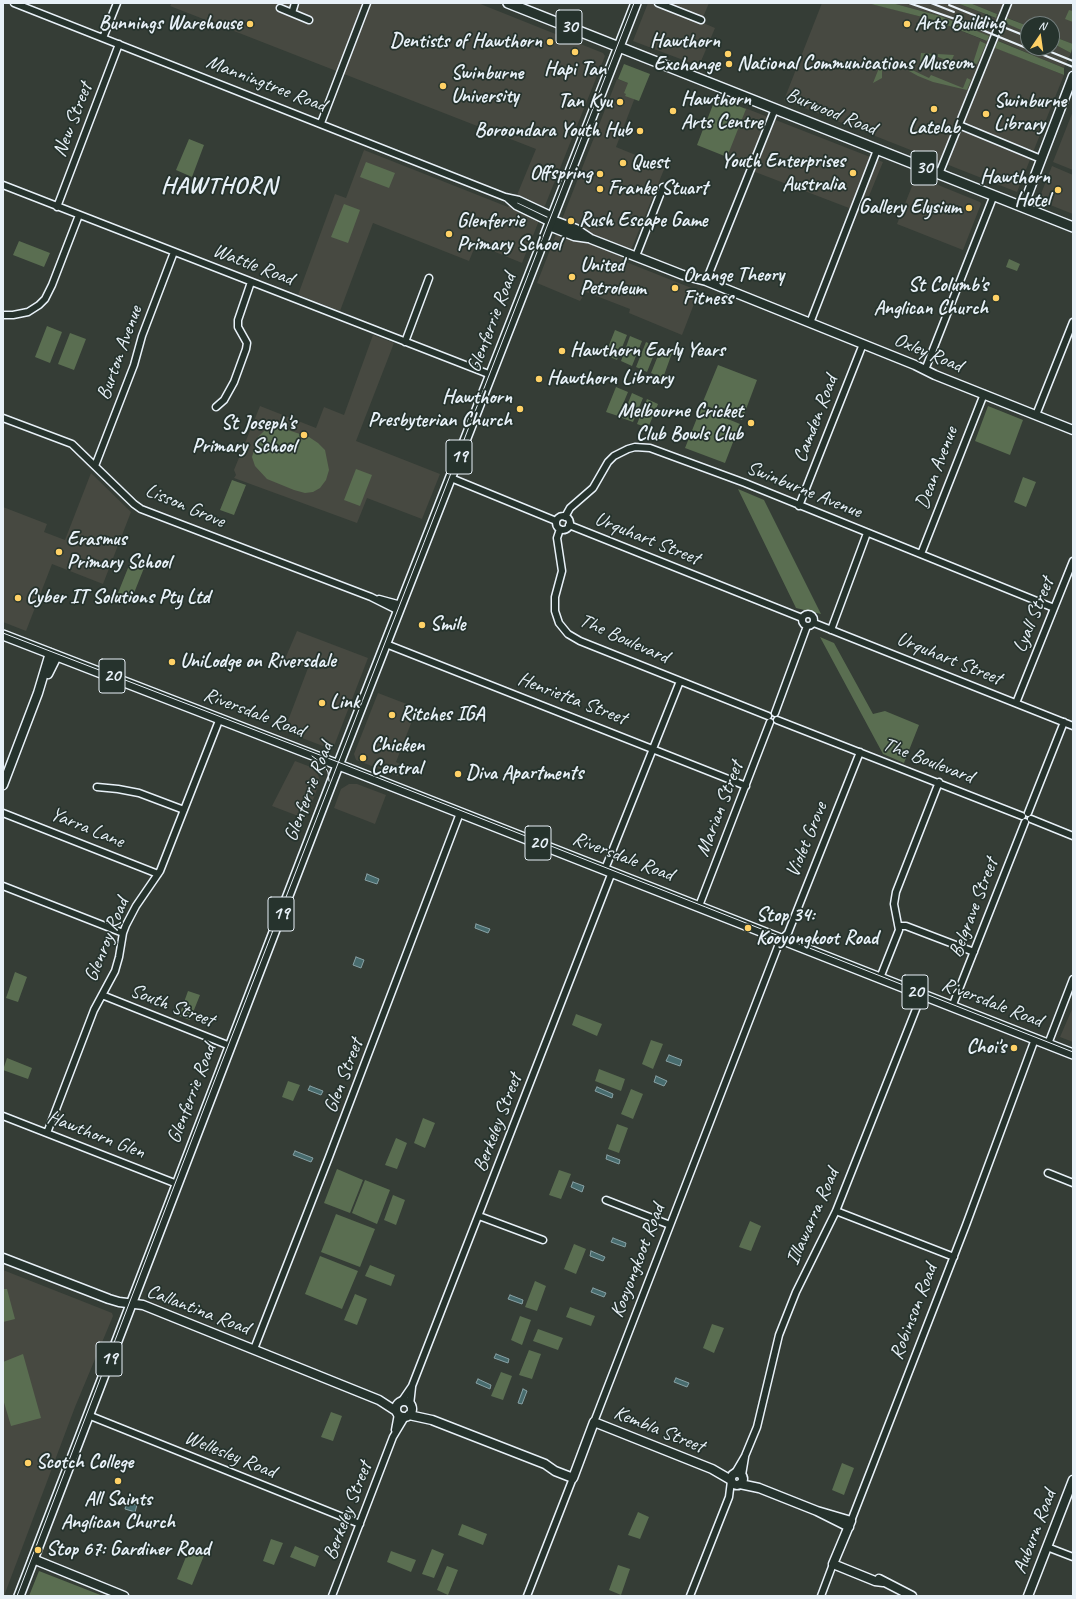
<!DOCTYPE html>
<style>
body{margin:0}
#map{position:relative;width:1076px;height:1599px;overflow:hidden;background:#353d36;font-family:Caveat,sans-serif}
canvas{display:block}
.frame{position:absolute;inset:0;border:4px solid #e8f1f8;pointer-events:none}
.north{position:absolute;left:1020px;top:16px;width:40px;height:40px;box-sizing:border-box;background:#26332d;border:1px solid #747f7e;border-radius:50%;rotate:13deg;font-size:11px;font-weight:700;line-height:16px;text-align:center;color:#e8f1f8}
.north::after{content:'';display:block;margin:auto;width:14px;height:18px;background:#ffd166;clip-path:polygon(50% 0,100% 100%,50% 72%,0 100%)}
</style>
<div id="map">
<canvas width="1076" height="1599"></canvas>
<div class="frame"></div>
<div class="north">N</div>
</div>
<script>
const context = document.querySelector('canvas').getContext('2d');
context.lineJoin = 'round';
function fillPath(path, color) {
  context.fillStyle = color;
  context.fill(path, 'evenodd');
}
function poly(rows) {
  const path = new Path2D();
  for (const r of rows) {
    if (r.length === 3) {
      path.moveTo(r[0] + r[2], r[1]);
      path.arc(r[0], r[1], r[2], 0, 2 * Math.PI);
      continue;
    }
    path.moveTo(r[0], r[1]);
    for (let i = 2; i < r.length; i += 2) path.lineTo(r[i], r[i + 1]);
  }
  return path;
}
function strokePath(path, color, width, dash) {
  context.strokeStyle = color;
  context.lineWidth = width;
  context.lineCap = dash ? 'butt' : 'round';
  context.setLineDash(dash || []);
  context.stroke(path);
}
function write(font, color, halo, rows, align = 'center') {
  context.font = font + ' Caveat,sans-serif';
  context.lineWidth = 3.5;
  context.setLineDash([]);
  context.textBaseline = 'middle';
  context.strokeStyle = halo;
  context.fillStyle = color;
  for (const [text, x, y, turn = 0] of rows) {
    context.save();
    context.translate(x, y);
    context.rotate((+turn || 0) * Math.PI / 180);
    context.textAlign = isNaN(turn) ? turn : align;
    if (halo) context.strokeText(text, 0, 0);
    context.fillText(text, 0, 0);
    context.restore();
  }
}
const built = poly([
 [172,3,478,3,603,53,605,56,522,263,476,244,469,261,373,223,340,311,298,295,335,194,346,198,364,150,508,207,517,195,536,149,170,6],
 [648,3,709,3,701,22,715,28,699,66,633,41],
 [822,3,867,3,888,8,934,20,986,41,940,16,892,3,957,3,995,18,997,14,970,3,1073,3,1073,44,1052,36,1052,24,1028,24,1028,26,1008,18,1006,23,1028,33,1028,48,1052,48,1052,43,1071,53,1064,68,999,41,996,48,1064,75,1017,192,784,100],
 [617,79,639,87,616,147,665,167,626,262,699,291,682,335,629,313,630,309,586,292,580,301,537,283],
 [745,108,883,162,862,213,724,160],
 [1073,111,1073,170,1053,162],
 [1052,166,1073,175,1073,214,1040,201,1039,199],
 [916,176,980,202,981,204,963,250,897,224],
 [373,335,394,343,356,441,440,474,422,519,367,498,357,523,234,478,236,475,234,470,260,406,316,428,324,407,344,415],
 [91,473,131,512,103,584,52,564,26,631,3,622,3,507,47,524,44,532,65,540],
 [297,631,368,658,334,746,328,748,284,731,308,668,285,659],
 [378,693,417,708,396,762,402,765,398,776,356,760,354,754],
 [295,761,316,769,320,781,306,819,272,806],
 [349,784,357,784,386,795,375,824,334,808,341,789],
 [1073,1007,1073,1042,1060,1037],
 [3,1270,102,1309,112,1313,113,1316,75,1407,4,1596]
]);
const green = poly([
 [867,3,892,3,940,16,989,36,987,41,934,20],
 [957,3,970,3,997,14,996,18],
 [1069,10,1073,11,1073,22,1065,19],
 [1007,18,1028,26,1028,33,1005,23],
 [1052,36,1073,44,1071,53,1052,43],
 [980,41,986,44,977,64,973,63],
 [998,41,1064,68,1064,75,995,48],
 [921,53,934,54,929,65,920,62],
 [938,54,954,55,951,62,938,57],
 [883,58,887,66,882,71,882,78,873,83],
 [624,64,650,74,639,101,625,96,626,94,624,93,628,83,618,79],
 [910,69,929,78,931,75,963,88,967,78,971,80,967,90,933,82,918,76,909,71],
 [716,97,746,109,727,157,697,145,705,124,707,125,708,121,707,120],
 [189,139,204,145,192,177,176,170],
 [366,162,395,173,389,188,360,177],
 [344,204,360,210,348,243,331,237],
 [19,241,50,253,44,267,13,255],
 [1009,259,1020,264,1017,271,1006,267],
 [47,326,62,332,50,363,35,357],
 [615,330,627,335,617,360,605,355],
 [70,333,86,339,74,370,58,364],
 [630,336,642,341,632,366,621,361],
 [646,342,657,347,647,372,636,367],
 [661,348,672,353,663,378,651,373],
 [718,365,757,380,742,420,702,404],
 [616,387,628,392,618,416,606,412],
 [632,393,643,398,633,422,622,418],
 [647,399,658,404,648,428,637,424],
 [988,406,1023,420,1010,455,975,441],
 [701,408,740,424,725,463,685,448],
 [275,427,285,429,309,437,318,443,325,450,329,470,326,480,320,488,313,492,305,493,294,490,267,479,255,466,252,457,258,437,265,430],
 [356,469,372,475,360,506,344,500],
 [1023,477,1036,482,1026,507,1014,502],
 [232,480,246,485,234,515,220,510],
 [738,489,764,500,821,614,796,608],
 [130,563,144,568,132,598,118,593],
 [820,637,834,643,873,714,885,711,919,725,904,763,883,754],
 [15,972,27,977,18,1002,6,998],
 [188,991,200,995,190,1020,179,1016],
 [576,1014,602,1024,597,1036,572,1025],
 [651,1040,663,1044,653,1069,642,1064],
 [7,1058,32,1068,28,1079,3,1070],
 [599,1069,625,1079,621,1091,595,1081],
 [288,1081,300,1085,293,1101,282,1097],
 [631,1089,643,1094,633,1119,621,1114],
 [423,1118,435,1123,425,1148,414,1143],
 [617,1124,628,1128,619,1153,608,1149],
 [396,1138,407,1143,397,1169,385,1165],
 [337,1169,363,1180,350,1213,324,1203],
 [559,1170,571,1174,561,1199,549,1195],
 [365,1180,390,1190,377,1224,352,1213],
 [393,1195,405,1200,396,1225,384,1220],
 [336,1214,375,1229,360,1267,321,1252],
 [750,1221,761,1226,751,1251,739,1247],
 [574,1244,586,1249,576,1274,564,1269],
 [320,1256,358,1271,342,1309,305,1294],
 [370,1265,395,1275,391,1286,365,1276],
 [535,1281,546,1286,537,1311,525,1307],
 [3,1289,7,1289,15,1319,3,1322],
 [355,1294,367,1299,357,1325,344,1320],
 [570,1307,595,1316,591,1326,566,1317],
 [520,1316,531,1320,522,1345,511,1340],
 [712,1324,724,1328,714,1353,703,1348],
 [538,1329,563,1338,558,1350,533,1341],
 [529,1350,541,1354,532,1379,519,1375],
 [23,1354,41,1418,11,1426,3,1399,3,1362],
 [501,1372,512,1376,503,1400,491,1396],
 [331,1412,342,1416,333,1441,321,1437],
 [842,1463,854,1468,844,1495,832,1490],
 [638,1512,649,1517,640,1539,628,1535],
 [462,1524,487,1534,483,1545,458,1535],
 [271,1539,283,1543,274,1565,263,1561],
 [295,1546,319,1556,315,1567,290,1557],
 [190,1547,205,1553,192,1585,177,1579],
 [432,1549,444,1554,434,1578,422,1574],
 [391,1551,416,1560,411,1572,387,1562],
 [618,1565,630,1569,621,1595,609,1590],
 [447,1566,458,1570,448,1595,437,1590],
 [39,1571,103,1596,29,1596]
]);
const water = poly([
 [367,874,379,879,377,884,365,880,367,874],
 [476,924,490,929,488,933,475,928,476,924],
 [356,957,364,960,361,968,353,965,356,957],
 [669,1055,682,1060,680,1066,666,1061,669,1055],
 [656,1076,667,1081,664,1086,654,1082,656,1076],
 [310,1086,323,1091,321,1095,308,1090,310,1086],
 [597,1087,613,1094,612,1098,595,1091,597,1087],
 [295,1151,313,1158,311,1162,293,1155,295,1151],
 [607,1155,620,1160,619,1164,606,1159,607,1155],
 [573,1182,584,1186,582,1192,571,1187,573,1182],
 [613,1238,626,1243,625,1247,611,1242,613,1238],
 [591,1251,605,1257,603,1261,590,1256,591,1251],
 [593,1288,606,1293,604,1297,591,1292,593,1288],
 [510,1295,523,1300,522,1304,508,1299,510,1295],
 [496,1354,509,1359,508,1363,494,1358,496,1354],
 [676,1378,689,1383,687,1387,674,1382,676,1378],
 [478,1379,491,1385,490,1389,476,1383,478,1379],
 [523,1389,527,1391,522,1404,518,1403,523,1389],
 [127,1501,137,1505,135,1512,125,1509,127,1501]
]);
const street = poly([
 [14,3,505,197,519,200,553,216],
 [658,3,701,20],
 [280,8,309,20],
 [292,13,295,3],
 [103,38,117,3],
 [321,123,367,3],
 [959,125,1041,159],
 [939,174,1008,3],
 [3,185,491,375],
 [507,198,516,206,551,223],
 [57,207,119,44],
 [636,256,663,187],
 [706,281,775,109],
 [3,315,13,315,28,312,39,305,45,299,52,285,79,215],
 [810,323,877,150],
 [405,342,429,278],
 [925,370,994,195],
 [216,407,224,400,234,382,246,349,247,343,238,327,238,320,251,282],
 [1036,415,1073,322],
 [3,418,72,444,134,504,141,509,371,597,399,611],
 [95,466,134,365,142,336,174,252],
 [451,478,556,521],
 [799,506,863,344],
 [563,523,7],
 [565,517,570,508,593,488,608,462,614,456,628,449,635,447,650,448,745,483,1054,608],
 [569,525,802,618],
 [560,529,557,538,562,571,555,597,555,611,559,623,568,634,580,641,768,716],
 [921,554,984,394],
 [379,599,401,605],
 [808,620,6],
 [814,623,1073,726],
 [831,630,867,533],
 [386,644,746,786],
 [1016,703,1073,561],
 [775,713,807,626],
 [777,720,1022,816],
 [97,787,118,789,139,793,184,810],
 [3,813,158,874],
 [1028,813,1064,722],
 [1031,819,1073,836],
 [605,869,680,681],
 [3,886,123,933],
 [699,906,770,722],
 [899,926,906,926,974,952],
 [880,978,899,930,894,904,896,892,939,782],
 [102,995,230,1046],
 [952,1007,1025,822],
 [1048,1044,1073,979],
 [3,1116,177,1184],
 [47,1133,94,1010,115,971,119,957,123,933,126,925,136,906,160,871,220,718],
 [1048,1173,1073,1183],
 [606,1200,670,1225],
 [836,1211,954,1257],
 [479,1216,543,1240],
 [254,1349,329,1157,460,813],
 [401,1402,412,1386,612,872],
 [410,1405,412,1387],
 [88,1415,360,1524],
 [594,1422,780,941,788,933,860,752],
 [395,1430,398,1414],
 [735,1473,745,1456,757,1427,779,1335,796,1292,836,1211,922,994],
 [742,1475,745,1457],
 [851,1521,966,1225,1035,1039],
 [1047,1547,1073,1557],
 [332,1596,393,1437,405,1417],
 [527,1596,573,1478],
 [690,1596,729,1497,731,1481],
 [821,1596,833,1564]
]);
const secondary = poly([
 [1023,207,1073,76],
 [552,220,576,229,591,239,683,275,706,281,915,365,935,375,1073,430],
 [549,226,574,236,588,238],
 [48,674,57,656],
 [3,785,38,693,50,653],
 [3,1258,109,1299,119,1302,143,1305,379,1400,396,1411],
 [404,1409,8],
 [409,1415,432,1420,545,1464,555,1471,573,1478,594,1422,712,1469,731,1480],
 [737,1479,6],
 [740,1484,759,1488,817,1511,849,1527],
 [817,1511,851,1521,833,1564,875,1581,883,1582],
 [33,1559,124,1596],
 [879,1579,912,1596],
 [1028,1596,1073,1480]
]);
const primary = poly([
 [508,3,1073,227],
 [3,635,349,769,1073,1054],
 [19,1596,339,763,636,3]
]);
const tram = poly([
 [3,633,338,762,1073,1052],
 [312,756,324,765,328,772,329,781],
 [17,1596,214,1082,634,3]
]);
const rail = poly([
 [909,3,955,19,1073,67],
 [931,3,954,12],
 [949,5,1028,37],
 [1051,52,1073,61]
]);
const markers = [
 [250,24,4,"#ffd166"],
 [907,24,4,"#ffd166"],
 [550,42,4,"#ffd166"],
 [575,52,4,"#ffd166"],
 [728,54,4,"#ffd166"],
 [729,64,4,"#ffd166"],
 [443,86,4,"#ffd166"],
 [620,102,4,"#ffd166"],
 [934,109,4,"#ffd166"],
 [673,111,4,"#ffd166"],
 [986,114,4,"#ffd166"],
 [640,131,4,"#ffd166"],
 [623,163,4,"#ffd166"],
 [853,173,4,"#ffd166"],
 [600,174,4,"#ffd166"],
 [600,189,4,"#ffd166"],
 [1058,190,4,"#ffd166"],
 [969,208,4,"#ffd166"],
 [571,221,4,"#ffd166"],
 [449,234,4,"#ffd166"],
 [572,277,4,"#ffd166"],
 [675,288,4,"#ffd166"],
 [996,298,4,"#ffd166"],
 [562,351,4,"#ffd166"],
 [539,379,4,"#ffd166"],
 [520,409,4,"#ffd166"],
 [751,423,4,"#ffd166"],
 [304,435,4,"#ffd166"],
 [59,552,4,"#ffd166"],
 [18,598,4,"#ffd166"],
 [422,625,4,"#ffd166"],
 [172,662,4,"#ffd166"],
 [322,703,4,"#ffd166"],
 [392,715,4,"#ffd166"],
 [363,758,4,"#ffd166"],
 [458,774,4,"#ffd166"],
 [748,928,4,"#ffd166"],
 [1014,1048,4,"#ffd166"],
 [28,1463,4,"#ffd166"],
 [118,1481,4,"#ffd166"],
 [38,1550,4,"#ffd166"]
];
const shields = [
 [569,27,26],
 [924,168,26],
 [459,457,26],
 [112,676,26],
 [538,843,26],
 [281,914,26],
 [915,992,26],
 [109,1359,26]
];
const shieldNames = [
 ["30",569,27],
 ["30",924,168],
 ["19",459,457],
 ["20",112,676],
 ["20",538,843],
 ["19",281,914],
 ["20",915,992],
 ["19",109,1359]
];
const poiNames = [
 ["Bunnings Warehouse",242,24,"right"],
 ["Arts Building",915,24],
 ["Dentists of Hawthorn",542,42,"right"],
 ["Hawthorn",720,42,"right"],
 ["Exchange",720,65,"right"],
 ["National Communications Museum",737,64],
 ["Hapi Tan",575,70,"center"],
 ["Swinburne",451,74],
 ["University",451,97],
 ["Hawthorn",681,100],
 ["Arts Centre",681,123],
 ["Tan Kyu",612,102,"right"],
 ["Swinburne",994,102],
 ["Library",994,125],
 ["Latelab",934,128,"center"],
 ["Boroondara Youth Hub",632,131,"right"],
 ["Youth Enterprises",845,162,"right"],
 ["Australia",845,185,"right"],
 ["Quest",631,163],
 ["Offspring",592,174,"right"],
 ["Hawthorn",1050,178,"right"],
 ["Hotel",1050,201,"right"],
 ["Franke Stuart",608,189],
 ["Gallery Elysium",961,208,"right"],
 ["Rush Escape Game",579,221],
 ["Glenferrie",457,222],
 ["Primary School",457,245],
 ["United",580,266],
 ["Petroleum",580,289],
 ["Orange Theory",683,276],
 ["Fitness",683,299],
 ["St Columb's",988,286,"right"],
 ["Anglican Church",988,309,"right"],
 ["Hawthorn Early Years",570,351],
 ["Hawthorn Library",547,379],
 ["Hawthorn",512,398,"right"],
 ["Presbyterian Church",512,421,"right"],
 ["Melbourne Cricket",743,412,"right"],
 ["Club Bowls Club",743,435,"right"],
 ["St Joseph's",296,424,"right"],
 ["Primary School",296,447,"right"],
 ["Erasmus",67,540],
 ["Primary School",67,563],
 ["Cyber IT Solutions Pty Ltd",26,598],
 ["Smile",430,625],
 ["UniLodge on Riversdale",180,662],
 ["Link",330,703],
 ["Ritches IGA",400,715],
 ["Chicken",371,746],
 ["Central",371,769],
 ["Diva Apartments",466,774],
 ["Stop 34:",756,916],
 ["Kooyongkoot Road",756,939],
 ["Choi's",1006,1048,"right"],
 ["Scotch College",36,1463],
 ["All Saints",118,1500,"center"],
 ["Anglican Church",118,1523,"center"],
 ["Stop 67: Gardiner Road",46,1550]
];
const streetNames = [
 ["Manningtree Road",266,84,21],
 ["Burwood Road",831,112,22],
 ["New Street",73,120,-69],
 ["Wattle Road",253,265,21],
 ["Glenferrie Road",492,323,-69],
 ["Burton Avenue",120,353,-70],
 ["Oxley Road",928,353,23],
 ["Camden Road",816,419,-69],
 ["Dean Avenue",937,468,-69],
 ["Swinburne Avenue",804,490,22],
 ["Lisson Grove",185,506,23],
 ["Urquhart Street",647,539,22],
 ["Lyall Street",1034,615,-68],
 ["The Boulevard",624,639,24],
 ["Urquhart Street",949,659,22],
 ["Henrietta Street",572,699,21],
 ["Riversdale Road",254,713,21],
 ["The Boulevard",928,761,21],
 ["Glenferrie Road",309,792,-69],
 ["Marian Street",720,809,-69],
 ["Yarra Lane",87,828,22],
 ["Violet Grove",807,840,-68],
 ["Riversdale Road",623,857,21],
 ["Belgrave Street",974,908,-69],
 ["Glenroy Road",107,940,-68],
 ["Riversdale Road",992,1003,21],
 ["South Street",172,1006,21],
 ["Glen Street",344,1076,-69],
 ["Glenferrie Road",192,1094,-69],
 ["Berkeley Street",498,1123,-69],
 ["Hawthorn Glen",96,1135,21],
 ["Illawarra Road",813,1217,-66],
 ["Kooyongkoot Road",638,1261,-69],
 ["Callantina Road",198,1310,21],
 ["Robinson Road",914,1312,-69],
 ["Kembla Street",659,1430,22],
 ["Wellesley Road",230,1455,22],
 ["Berkeley Street",348,1511,-69],
 ["Auburn Road",1035,1532,-69]
];
const districtNames = [
 ["HAWTHORN",219,187]
];
fillPath(built, '#474941');
fillPath(green, '#5a6e51');
fillPath(water, '#476b6d');
strokePath(water, '#87a1a5', 1);
strokePath(street, '#e8f1f8', 9);
strokePath(secondary, '#e8f1f8', 11);
strokePath(primary, '#e8f1f8', 12);
strokePath(street, '#26332d', 6);
strokePath(secondary, '#26332d', 8);
strokePath(primary, '#26332d', 9);
strokePath(tram, '#e8f1f8', 1);
strokePath(rail, '#e8f1f8', 2);
for (const [x, y, r, color] of markers) {
  const dot = new Path2D();
  dot.arc(x, y, r, 0, 2 * Math.PI);
  context.fillStyle = color;
  context.fill(dot);
  strokePath(dot, '#26332d', 1.5);
}
for (const [x, y, w] of shields) {
  const box = new Path2D();
  box.roundRect(x - w / 2, y - 17, w, 34, 3);
  context.fillStyle = '#26332d';
  context.fill(box);
  strokePath(box, '#e8f1f8', 1);
}
write('bold 19px', '#e8f1f8', null, shieldNames);
write('bold 20px', '#e8f1f8', '#26332d', poiNames, 'left');
write('20px', '#e8f1f8', '#26332d', streetNames);
context.letterSpacing = '1px';
write('bold 24px', '#e8f1f8', '#26332d', districtNames);
context.letterSpacing = '0px';
</script>
